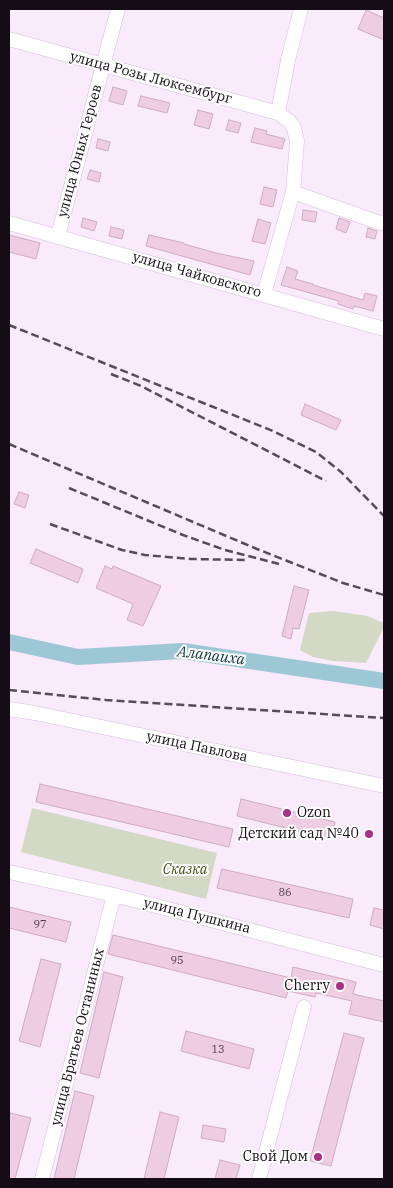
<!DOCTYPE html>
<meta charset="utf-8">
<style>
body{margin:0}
#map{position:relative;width:393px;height:1188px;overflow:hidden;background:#f9eafc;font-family:"IBM Plex Serif",serif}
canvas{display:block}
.frame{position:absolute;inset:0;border:10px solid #150c17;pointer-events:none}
</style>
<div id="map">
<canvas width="393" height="1188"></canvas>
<div class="frame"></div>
</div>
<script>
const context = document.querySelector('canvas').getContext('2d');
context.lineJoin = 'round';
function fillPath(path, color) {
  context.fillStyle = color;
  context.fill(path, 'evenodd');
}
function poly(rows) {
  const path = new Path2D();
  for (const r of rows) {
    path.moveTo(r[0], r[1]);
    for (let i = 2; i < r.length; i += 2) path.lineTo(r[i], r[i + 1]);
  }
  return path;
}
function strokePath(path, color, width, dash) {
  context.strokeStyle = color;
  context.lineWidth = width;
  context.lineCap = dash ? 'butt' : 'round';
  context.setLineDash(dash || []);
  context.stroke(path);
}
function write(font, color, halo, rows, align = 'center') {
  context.font = font + ' "IBM Plex Serif",serif';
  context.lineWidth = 4;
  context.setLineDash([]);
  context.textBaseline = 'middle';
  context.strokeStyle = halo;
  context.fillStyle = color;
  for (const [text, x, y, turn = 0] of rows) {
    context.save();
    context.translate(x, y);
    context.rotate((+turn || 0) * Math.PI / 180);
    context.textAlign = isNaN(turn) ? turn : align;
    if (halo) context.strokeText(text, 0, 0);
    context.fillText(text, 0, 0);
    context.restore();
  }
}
const green = poly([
 [334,611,367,616,384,623,384,627,366,663,333,661,313,657,300,650,309,613],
 [32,808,217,853,206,899,21,852]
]);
const river = poly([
 [9,642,78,657,183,651,384,681]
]);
const building = poly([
 [366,10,384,18,384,40,358,29,366,10],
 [113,87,127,91,123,105,109,101,113,87],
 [141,96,170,103,167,113,138,106,141,96],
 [198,110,213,114,209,129,194,125,198,110],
 [229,120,241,123,238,133,226,130,229,120],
 [255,128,267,131,266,134,285,139,282,149,251,142,255,128],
 [98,139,110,142,108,151,96,148,98,139],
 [90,170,101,173,99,182,87,179,90,170],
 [264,187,277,190,273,207,260,204,264,187],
 [303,210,317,212,315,222,302,220,303,210],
 [83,218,97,222,94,231,81,227,83,218],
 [339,218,350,222,346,233,336,229,339,218],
 [258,219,271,223,265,244,252,241,258,219],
 [111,227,124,230,122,239,109,236,111,227],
 [368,228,377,231,375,239,366,237,368,228],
 [9,235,40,243,36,259,9,252,9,235],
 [149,235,184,243,184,244,216,253,254,261,250,275,146,246,149,235],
 [287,267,298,271,295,279,313,284,313,285,363,300,365,293,377,296,373,311,354,306,353,309,338,304,339,301,281,285,287,267],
 [305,404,341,420,336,430,301,415,305,404],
 [19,492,29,495,25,508,14,504,19,492],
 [36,549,83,569,78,583,30,563,36,549],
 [105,566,112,569,113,566,161,586,143,626,127,620,133,604,96,588,105,566],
 [294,586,309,590,299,629,293,628,291,639,282,636,294,586],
 [40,784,233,829,229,847,36,802,40,784],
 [241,799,335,822,331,839,237,816,241,799],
 [222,869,353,899,349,918,217,888,222,869],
 [9,907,71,922,66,942,9,928,9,907],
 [374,908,384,910,384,929,370,925,374,908],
 [113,935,291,978,293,967,356,982,353,994,384,1001,384,1022,349,1014,352,1001,316,993,315,997,288,991,286,998,108,954,113,935],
 [41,959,61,964,40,1047,19,1041,41,959],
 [104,972,123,977,99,1078,80,1073,104,972],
 [186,1031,254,1049,249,1069,181,1051,186,1031],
 [344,1033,364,1038,331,1166,310,1161,344,1033],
 [75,1091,94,1096,74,1179,54,1179,75,1091],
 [160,1112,179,1117,164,1179,144,1179,160,1112],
 [10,1113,31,1118,15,1179,9,1179,9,1119,10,1113],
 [203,1125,226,1129,224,1142,201,1138,203,1125],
 [220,1160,240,1165,236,1179,215,1179,220,1160]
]);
const minor = poly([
 [9,39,278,113,290,122,294,128,297,141,293,192,264,294],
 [278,113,288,60,301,9],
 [293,192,380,223,384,222],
 [9,223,384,329],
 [58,236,118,9],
 [9,709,35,713,384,786],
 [9,872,114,895,384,965],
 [42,1179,114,895],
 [259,1179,304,1007]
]);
const rail = poly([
 [9,325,273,431,316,452,341,472,384,516],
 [111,374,141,386,326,481],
 [9,444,257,549,343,583,384,595],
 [69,488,183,535,225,550,279,564],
 [50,524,122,550,145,555,191,559,245,560],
 [9,690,106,700,384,718]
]);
const markers = [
 [287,813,5,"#a93085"],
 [369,834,5,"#a93085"],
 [340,986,5,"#a93085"],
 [318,1157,5,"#a93085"]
];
const numberNames = [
 ["86",285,893],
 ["97",40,925],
 ["95",177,961],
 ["13",218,1050]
];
const streetNames = [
 ["улица Розы Люксембург",151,78,15],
 ["улица Юных Героев",80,151,-75],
 ["улица Чайковского",197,275,16],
 ["улица Павлова",197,747,12],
 ["улица Пушкина",197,916,14],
 ["улица Братьев Останиных",78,1037,-76]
];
const poiNames = [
 ["Ozon",297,813,"left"],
 ["Детский сад №40",359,834],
 ["Cherry",330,986],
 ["Свой Дом",308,1157]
];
const parkNames = [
 ["Сказка",185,870]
];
const waterNames = [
 ["Алапаиха",211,656,7]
];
fillPath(green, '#d3d9c4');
strokePath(river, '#9ec7d6', 16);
fillPath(building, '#eecce3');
strokePath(building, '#cdacc2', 1);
strokePath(minor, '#d6bddb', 15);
strokePath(minor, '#fff', 14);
strokePath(rail, '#564b58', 2.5, [8, 4]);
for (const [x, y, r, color] of markers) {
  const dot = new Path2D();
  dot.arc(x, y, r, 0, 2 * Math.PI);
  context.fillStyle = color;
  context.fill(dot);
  strokePath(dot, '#fdfdfd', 2);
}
write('11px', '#4b3c4a', null, numberNames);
write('14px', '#150c17', '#fdfdfd', streetNames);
write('14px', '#150c17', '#fdfdfd', poiNames, 'right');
write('italic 14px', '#445019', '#fdfdfd', parkNames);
write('italic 15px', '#0e3440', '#fdfdfd', waterNames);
</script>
